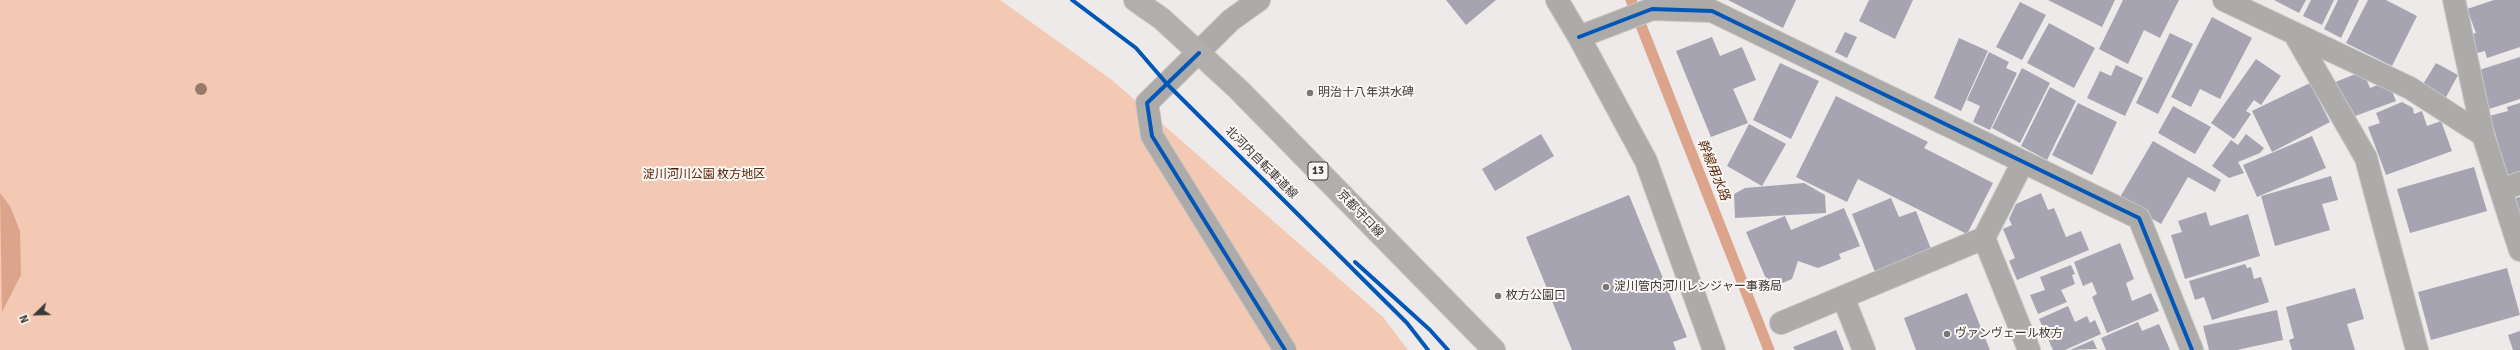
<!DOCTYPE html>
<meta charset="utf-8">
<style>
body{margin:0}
#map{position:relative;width:2520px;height:350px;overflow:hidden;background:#edeae9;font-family:Signika,sans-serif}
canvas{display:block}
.north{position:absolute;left:16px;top:294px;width:40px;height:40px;-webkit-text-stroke:3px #fcf7f4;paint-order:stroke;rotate:247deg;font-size:11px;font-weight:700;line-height:16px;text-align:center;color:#3b3938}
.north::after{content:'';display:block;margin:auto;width:14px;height:18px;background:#3b3938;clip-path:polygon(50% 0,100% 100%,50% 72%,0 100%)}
</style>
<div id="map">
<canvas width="2520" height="350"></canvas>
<div class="north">N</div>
</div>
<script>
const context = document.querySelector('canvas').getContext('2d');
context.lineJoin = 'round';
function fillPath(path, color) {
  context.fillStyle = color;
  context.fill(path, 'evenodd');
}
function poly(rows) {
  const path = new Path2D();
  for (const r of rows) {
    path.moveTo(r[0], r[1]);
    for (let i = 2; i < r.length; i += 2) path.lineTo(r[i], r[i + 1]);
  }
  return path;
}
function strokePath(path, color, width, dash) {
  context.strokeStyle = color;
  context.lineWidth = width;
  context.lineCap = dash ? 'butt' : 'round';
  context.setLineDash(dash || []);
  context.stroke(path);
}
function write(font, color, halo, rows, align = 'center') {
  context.font = font + ' Signika,"Noto Sans JP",sans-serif';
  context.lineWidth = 4;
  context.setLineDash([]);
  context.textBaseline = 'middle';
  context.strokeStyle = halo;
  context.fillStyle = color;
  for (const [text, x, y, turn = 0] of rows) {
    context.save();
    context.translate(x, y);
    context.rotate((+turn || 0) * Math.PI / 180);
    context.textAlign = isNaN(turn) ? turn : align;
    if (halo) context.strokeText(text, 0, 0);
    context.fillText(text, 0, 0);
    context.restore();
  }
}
const green = poly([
 [0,0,1000,0,1112,80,1383,317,1408,350,0,350]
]);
const water = poly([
 [0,193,10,206,20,231,21,275,2,312]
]);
const stream = poly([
 [1631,0,1769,350]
]);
const building = poly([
 [1446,0,1496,0,1466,25],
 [1728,0,1796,0,1783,28],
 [1869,0,1913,0,1895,39,1859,21],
 [2048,0,2115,0,2102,27],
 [2123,0,2179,0,2160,38,2144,30,2128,64,2099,49],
 [2274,0,2306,0,2299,13],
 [2311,0,2334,0,2322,25,2303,16],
 [2338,0,2359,0,2341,38,2324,29],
 [2368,0,2386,0,2417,16,2392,66,2346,43],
 [2494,0,2520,0,2520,47,2487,58,2485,51,2477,53,2471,34,2476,33,2467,9],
 [2020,2,2046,15,2022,60,1996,47],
 [2212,17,2252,38,2220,99,2200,89,2191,107,2171,97],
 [2049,23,2095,48,2074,88,2027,63],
 [1845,32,1857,37,1847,58,1835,52],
 [2170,33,2193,44,2158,114,2136,103],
 [1712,37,1720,56,1742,47,1756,80,1733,89,1748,123,1711,137,1676,51],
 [1959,38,1988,51,1961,111,1934,98],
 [1989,52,2009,62,2006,68,2017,73,1990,130,1973,122,1980,106,1967,100],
 [2520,57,2520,99,2489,109,2476,71],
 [2256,59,2281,76,2261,105,2254,100,2246,111,2251,114,2234,139,2211,123],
 [1780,63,1819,81,1791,139,1753,120],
 [2436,63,2458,75,2445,99,2422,86],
 [2116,65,2143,78,2125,116,2087,98,2100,71,2111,76],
 [2022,68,2050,83,2020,143,1992,128],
 [2363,71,2370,88,2388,81,2396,101,2347,119,2333,83],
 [2310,83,2330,122,2272,152,2252,111],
 [2050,87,2076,101,2047,160,2021,146],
 [1836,96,1928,142,1924,148,1993,183,1967,234,1858,179,1847,202,1796,177],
 [2402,102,2413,108,2414,114,2422,111,2427,126,2441,121,2452,151,2386,175,2368,127,2380,123,2376,113],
 [2078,103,2117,122,2092,175,2052,155],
 [2520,103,2520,176,2507,180,2490,141,2497,139,2489,116,2508,111,2507,107],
 [2173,106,2211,127,2195,154,2158,133],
 [1749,124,1786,144,1762,186,1727,166],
 [1541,134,1554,156,1495,191,1482,169],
 [2246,134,2264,148,2260,153,2238,162,2244,173,2229,178,2212,166,2231,140,2238,145],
 [2312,136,2326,168,2257,197,2243,165],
 [2153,141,2221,180,2215,192,2188,177,2161,224,2119,199],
 [2474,167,2487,211,2410,233,2397,189],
 [2331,176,2338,200,2322,204,2330,230,2275,246,2261,196],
 [1804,183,1825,195,1826,213,1735,218,1734,194,1745,188],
 [2041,193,2048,210,2054,208,2066,237,2081,231,2089,250,2017,280,2009,261,2015,258,2003,229,2012,225,2009,219,2016,204],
 [1629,195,1687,337,1673,342,1676,350,1572,350,1526,237],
 [2520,197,2520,219,2513,199],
 [1891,198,1899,217,1916,211,1931,249,1875,272,1852,214],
 [1844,208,1860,246,1839,254,1841,259,1818,268,1798,261,1792,279,1770,288,1746,232,1785,216,1791,230],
 [2206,212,2210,226,2248,214,2260,256,2185,279,2171,235,2182,232,2178,221],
 [2120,243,2134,279,2126,283,2132,301,2151,293,2159,311,2107,333,2092,297,2097,294,2092,282,2083,286,2074,262],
 [2245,264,2247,268,2251,267,2254,279,2261,277,2269,302,2212,320,2204,297,2195,300,2189,281],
 [2071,265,2075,274,2072,275,2075,284,2061,290,2067,302,2038,314,2030,295,2045,290,2040,277],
 [2507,268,2520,315,2431,340,2418,292],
 [2355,288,2364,319,2347,324,2355,350,2292,350,2289,340,2294,338,2286,307],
 [1967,293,1990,350,1916,350,1904,318],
 [2068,306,2075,322,2087,316,2090,323,2095,320,2101,334,2065,350,2053,350,2039,319],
 [2277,310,2283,340,2237,350,2209,350,2203,326],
 [2138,322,2142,331,2159,324,2170,350,2106,350,2101,338],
 [1836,330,1844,350,1795,350,1793,347],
 [2520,331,2520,350,2513,350,2508,335],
 [2093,340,2097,349,2070,350]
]);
const minor = poly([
 [1259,0,1231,20,1147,103,1152,136,1285,350],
 [1557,0,1579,37,1646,161,1714,350],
 [2224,0,2410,88,2483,135],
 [2454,0,2483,135,2520,250],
 [2294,33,2366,158,2417,350],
 [1579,37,1652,9,1712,11,2139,218,2192,350],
 [2502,190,2520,183],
 [1984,238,2029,350],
 [1843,297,1864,350],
 [1781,323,1984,238,2023,162]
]);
const major = poly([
 [1135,0,1162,19,1239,90,1494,350]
]);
const cycleway = poly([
 [1072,0,1136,48,1167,84,1407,323,1428,350],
 [1579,37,1652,9,1712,11,2139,218,2192,350],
 [1199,53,1147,103,1152,136,1285,350],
 [1355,262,1430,330,1448,350]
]);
const trees = [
 [201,89]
];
const markers = [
 [1310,93,4,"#797776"],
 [1606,287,4,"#797776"],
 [1498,296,4,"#797776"],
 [1947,334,4,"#797776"]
];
const shields = [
 [1318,171,20]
];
const shieldNames = [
 ["13",1318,171]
];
const poiNames = [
 ["明治十八年洪水碑",1318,93],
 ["淀川管内河川レンジャー事務局",1614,287],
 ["枚方公園口",1506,296],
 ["ヴァンヴェール枚方",1955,334]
];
const streetNames = [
 ["北河内自転車道線",1261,163,45],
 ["京都守口線",1360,214,46]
];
const parkNames = [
 ["淀川河川公園 枚方地区",704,175]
];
const waterNames = [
 ["幹線用水路",1713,170,68]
];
fillPath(green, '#f4c9b4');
fillPath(water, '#dca58b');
strokePath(stream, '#dca58b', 11);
fillPath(building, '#a6a4b0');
strokePath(minor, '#c9c7c6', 24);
strokePath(major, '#c9c7c6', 24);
strokePath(minor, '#acabaa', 22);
strokePath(major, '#b1aead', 22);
strokePath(cycleway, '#0057b8', 4);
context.fillStyle = '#977b6a';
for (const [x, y] of trees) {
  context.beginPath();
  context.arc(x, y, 6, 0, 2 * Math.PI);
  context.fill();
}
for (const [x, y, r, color] of markers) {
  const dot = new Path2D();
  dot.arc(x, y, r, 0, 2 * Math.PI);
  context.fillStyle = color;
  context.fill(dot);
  strokePath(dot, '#fcf7f4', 1.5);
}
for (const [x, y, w] of shields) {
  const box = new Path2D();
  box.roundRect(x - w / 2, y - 9, w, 18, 3);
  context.fillStyle = '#fcf7f4';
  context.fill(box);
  strokePath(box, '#3b3938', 1);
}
write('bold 11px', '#3b3938', null, shieldNames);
write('12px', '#3b3938', '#fcf7f4', poiNames, 'left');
write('12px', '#3b3938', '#fcf7f4', streetNames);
write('12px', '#502003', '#fcf7f4', parkNames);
write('italic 13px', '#5f2e12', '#fcf7f4', waterNames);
</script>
